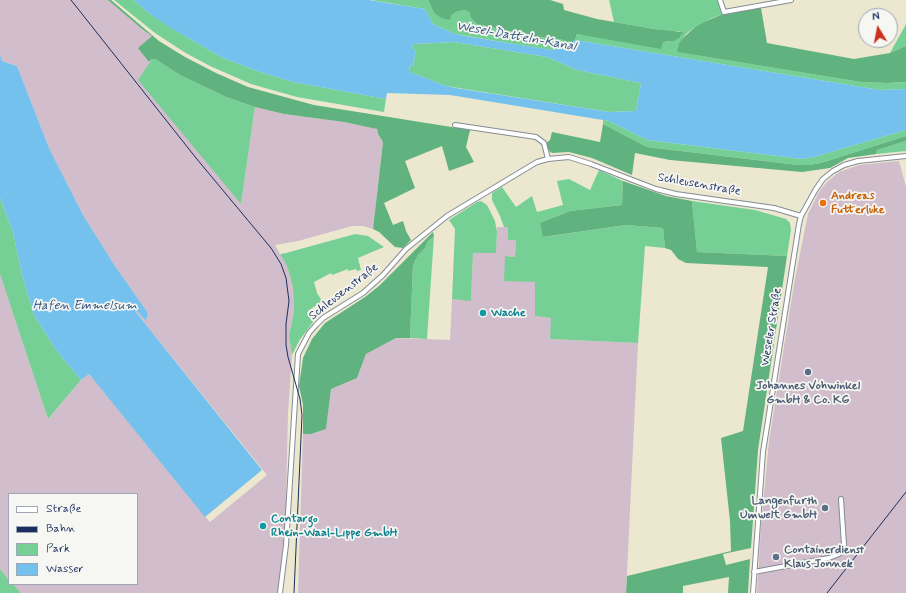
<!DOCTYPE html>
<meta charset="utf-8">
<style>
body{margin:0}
#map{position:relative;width:906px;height:593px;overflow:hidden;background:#ece8cf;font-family:Mynerve,sans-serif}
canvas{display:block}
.legend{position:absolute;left:8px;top:493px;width:130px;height:92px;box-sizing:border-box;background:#f6f6f2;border:1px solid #9ea6b7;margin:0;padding:5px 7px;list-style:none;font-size:12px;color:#1b2f5e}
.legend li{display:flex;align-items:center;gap:8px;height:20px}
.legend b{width:20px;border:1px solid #9ea6b7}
.north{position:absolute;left:858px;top:8px;width:40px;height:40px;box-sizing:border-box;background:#f6f6f2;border:1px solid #9ea6b7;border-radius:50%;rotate:350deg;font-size:11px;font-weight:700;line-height:16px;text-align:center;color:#1b2f5e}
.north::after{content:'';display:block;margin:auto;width:14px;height:18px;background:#c8321e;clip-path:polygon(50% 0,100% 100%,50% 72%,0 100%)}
</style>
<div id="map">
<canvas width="906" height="593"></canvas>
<ul class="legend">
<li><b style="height:5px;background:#fff"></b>Straße</li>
<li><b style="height:5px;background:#1b2f5e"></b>Bahn</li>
<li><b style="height:11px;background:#76d096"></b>Park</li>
<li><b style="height:11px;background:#74c1ee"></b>Wasser</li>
</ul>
<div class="north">N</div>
</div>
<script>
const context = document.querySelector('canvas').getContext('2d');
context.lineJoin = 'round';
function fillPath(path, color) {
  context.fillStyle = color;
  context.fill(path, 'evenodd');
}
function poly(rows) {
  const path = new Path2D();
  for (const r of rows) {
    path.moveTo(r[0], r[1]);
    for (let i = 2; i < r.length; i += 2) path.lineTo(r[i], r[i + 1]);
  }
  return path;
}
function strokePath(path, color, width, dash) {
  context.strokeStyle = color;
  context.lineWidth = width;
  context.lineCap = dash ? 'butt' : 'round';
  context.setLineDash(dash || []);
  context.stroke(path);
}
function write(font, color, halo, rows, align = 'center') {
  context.font = font + ' Mynerve,sans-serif';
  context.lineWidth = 3.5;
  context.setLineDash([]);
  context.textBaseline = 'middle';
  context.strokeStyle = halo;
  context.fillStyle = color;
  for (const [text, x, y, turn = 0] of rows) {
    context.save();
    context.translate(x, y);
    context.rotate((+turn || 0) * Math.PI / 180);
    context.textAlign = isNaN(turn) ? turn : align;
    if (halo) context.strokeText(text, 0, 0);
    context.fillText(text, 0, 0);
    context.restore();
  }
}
const industrial = poly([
 [0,0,108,0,142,29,152,36,139,48,150,63,241,204,255,107,284,114,344,122,374,128,377,130,378,134,383,142,373,229,363,226,352,226,298,241,275,245,287,266,293,287,294,312,289,335,292,355,288,413,285,545,278,593,21,593,13,584,137,584,137,494,9,494,9,580,0,569,0,274,48,419,81,380,89,374,210,522,267,475,135,311,136,310,146,321,148,313,115,266,83,215,49,148,17,66,2,61,0,54],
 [899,161,906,187,906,593,757,593,761,526,769,441,794,284,808,214,820,190,827,182,839,172,859,165],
 [497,227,508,227,516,240,515,257,506,256,535,282,535,316,552,318,550,339,638,343,626,593,298,593,303,434,311,434,326,429,331,389,357,378,366,354,396,338,450,340,452,299,471,300,473,253,496,253]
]);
const green = poly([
 [114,0,134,0,146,11,183,35,221,57,257,71,293,82,386,99,384,112,297,97,251,84,210,66,184,52,155,33],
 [371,0,428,0,434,13,451,16,456,12,464,10,469,12,471,18,477,24,532,36,564,40,566,41,568,47,551,50,543,49,455,34,433,24,425,9],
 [609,0,718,0,723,14,712,18,695,27,687,33,679,43,678,52,861,82,887,83,906,82,906,89,880,90,575,40,577,34,669,42,681,31,670,31,654,29,614,22],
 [906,24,906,46,890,53],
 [454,42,547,57,577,70,641,83,636,111,609,112,446,86,410,72,409,65,413,66,416,50,412,49,413,44],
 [152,59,155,59,180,75,226,97,255,107,241,204,138,80],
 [603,120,609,121,647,140,802,159,814,157,906,130,906,136,821,163,809,165,798,165,647,147,603,124],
 [906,141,906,151,876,154,877,150],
 [599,170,623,181,622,205,570,211,540,223,544,237,626,225,663,228,665,248,645,246,638,343,550,339,551,318,535,316,535,282,504,281,505,256,515,257,516,240,508,240,508,227,504,227,500,216,492,200,492,193,502,187,516,207,532,196,537,212,563,205,557,181,569,179,590,190],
 [0,198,13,232,22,275,34,315,56,350,81,380,48,419,0,274],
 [481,201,487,205,495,221,497,232,496,253,473,253,471,301,452,299,455,229,449,220,477,202],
 [692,201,755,210,786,219,790,223,791,230,787,256,697,252],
 [355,234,368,236,384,247,358,258,361,270,357,271,356,269,348,271,348,269,332,275,331,273,314,282,317,293,322,301,308,311,307,314,313,322,299,341,292,355,289,335,294,312,293,287,287,266,280,254,286,253],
 [434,236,427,339,410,338,413,265,418,255,425,248,428,241],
 [0,569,9,580,9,584,13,584,21,593,0,593]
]);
const forest = poly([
 [108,0,111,0,159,41,185,57,216,73,248,87,314,105,470,130,466,147,474,162,449,171,442,146,405,161,415,188,384,203,393,225,403,221,406,231,411,240,403,248,395,247,379,232,373,229,383,142,378,134,377,129,344,122,284,114,255,107,226,97,180,75,155,59,152,59,149,62,138,48,152,36,142,29],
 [428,0,550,0,563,4,564,10,597,19,654,29,683,32,679,38,674,41,663,42,661,49,577,34,575,40,568,47,566,41,564,40,532,36,477,24,471,18,469,12,464,10,456,12,451,16,450,20,442,18,434,13],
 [761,8,767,43,854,59,890,53,906,46,906,82,887,83,861,82,677,52,679,43,682,39,695,27,704,22,723,14],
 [603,124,647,147,798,165,809,165,821,163,906,136,906,141,877,150,876,154,848,158,830,168,802,172,670,160,635,153,632,175,592,158,569,152,552,153,549,151,546,143,550,140,552,132,600,142],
 [623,181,666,196,692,201,697,252,787,256,758,450,751,548,723,554,726,565,750,559,748,593,728,593,729,577,683,586,683,593,626,593,627,576,731,551,730,521,721,438,743,431,768,267,686,263,678,259,671,250,665,248,663,228,626,225,543,237,540,223,570,211,622,205],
 [433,232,434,236,428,241,425,248,418,255,413,265,410,338,396,338,366,354,357,378,331,389,326,429,311,434,303,434,303,405,299,386,303,358,312,339,325,323,365,297,379,286]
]);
const water = poly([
 [134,0,369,0,425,9,433,24,455,34,465,36,551,50,568,47,575,40,880,90,906,89,906,130,814,157,802,159,647,140,609,121,450,95,387,93,386,99,293,82,257,71,221,57,169,27,146,11],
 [454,42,547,57,577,70,641,83,636,111,609,112,456,88,446,86,410,72,409,65,413,66,416,50,412,49,413,44],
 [0,54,2,61,17,66,49,148,83,215,115,266,148,313,146,321,136,310,135,311,262,470,205,517,89,374,81,380,56,350,34,315,22,275,13,232,0,198]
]);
const street = poly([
 [720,0,724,12,791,0],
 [455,125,536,137,544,143,548,159],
 [754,572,829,558,839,554,844,545,841,499],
 [280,593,286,545,298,354,309,333,316,325,323,318,363,293,383,275,406,249,447,216,537,162,548,159,569,157,591,164,656,189,676,194,774,208,801,216],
 [753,593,763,452,799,224,801,216,816,189,823,179,833,171,844,165,858,161,906,156]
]);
const rail = poly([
 [71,0,196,158,271,248,281,264,286,278,289,301,286,324,286,345,288,357,300,399,302,415,294,593],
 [827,593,906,492]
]);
const markers = [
 [823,203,4,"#e8710a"],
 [483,313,4,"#0f9aa8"],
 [808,372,4,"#5c6f8a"],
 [825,508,4,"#5c6f8a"],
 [263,526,4,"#0f9aa8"],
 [776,557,4,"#5c6f8a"]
];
const streetNames = [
 ["Schleusenstraße",699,185,10],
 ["Schleusenstraße",344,292,-38],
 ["Weseler Straße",772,327,-81]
];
const foodNames = [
 ["Andreas",831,196],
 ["Futterluke",831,210]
];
const cultureNames = [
 ["Wache",491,313],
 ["Contargo",271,519],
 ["Rhein-Waal-Lippe GmbH",271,533]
];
const serviceNames = [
 ["Johannes Vohwinkel",808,386],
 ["GmbH & Co. KG",808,400],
 ["Langenfurth",817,501,"right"],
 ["Umwelt GmbH",817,515,"right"],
 ["Containerdienst",784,550,"left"],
 ["Klaus Jonnek",784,564,"left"]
];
const waterNames = [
 ["Wesel-Datteln-Kanal",516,37,10],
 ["Hafen Emmelsum",85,306]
];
fillPath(industrial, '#d1bdcb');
fillPath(green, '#76d096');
fillPath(forest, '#60b27f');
fillPath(water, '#74c1ee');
strokePath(street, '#848c96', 6);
strokePath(street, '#fff', 4);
strokePath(rail, '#1b2f5e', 1);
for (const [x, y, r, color] of markers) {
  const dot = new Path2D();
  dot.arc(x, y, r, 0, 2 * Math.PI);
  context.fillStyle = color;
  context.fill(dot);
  strokePath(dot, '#f6f6f2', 1.5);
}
write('12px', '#1b2f5e', '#f6f6f2', streetNames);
write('bold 12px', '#c56008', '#f6f6f2', foodNames, 'left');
write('bold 12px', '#0d838f', '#f6f6f2', cultureNames, 'left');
write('bold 12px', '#4e5e75', '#f6f6f2', serviceNames);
write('italic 13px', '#315482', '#f6f6f2', waterNames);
</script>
